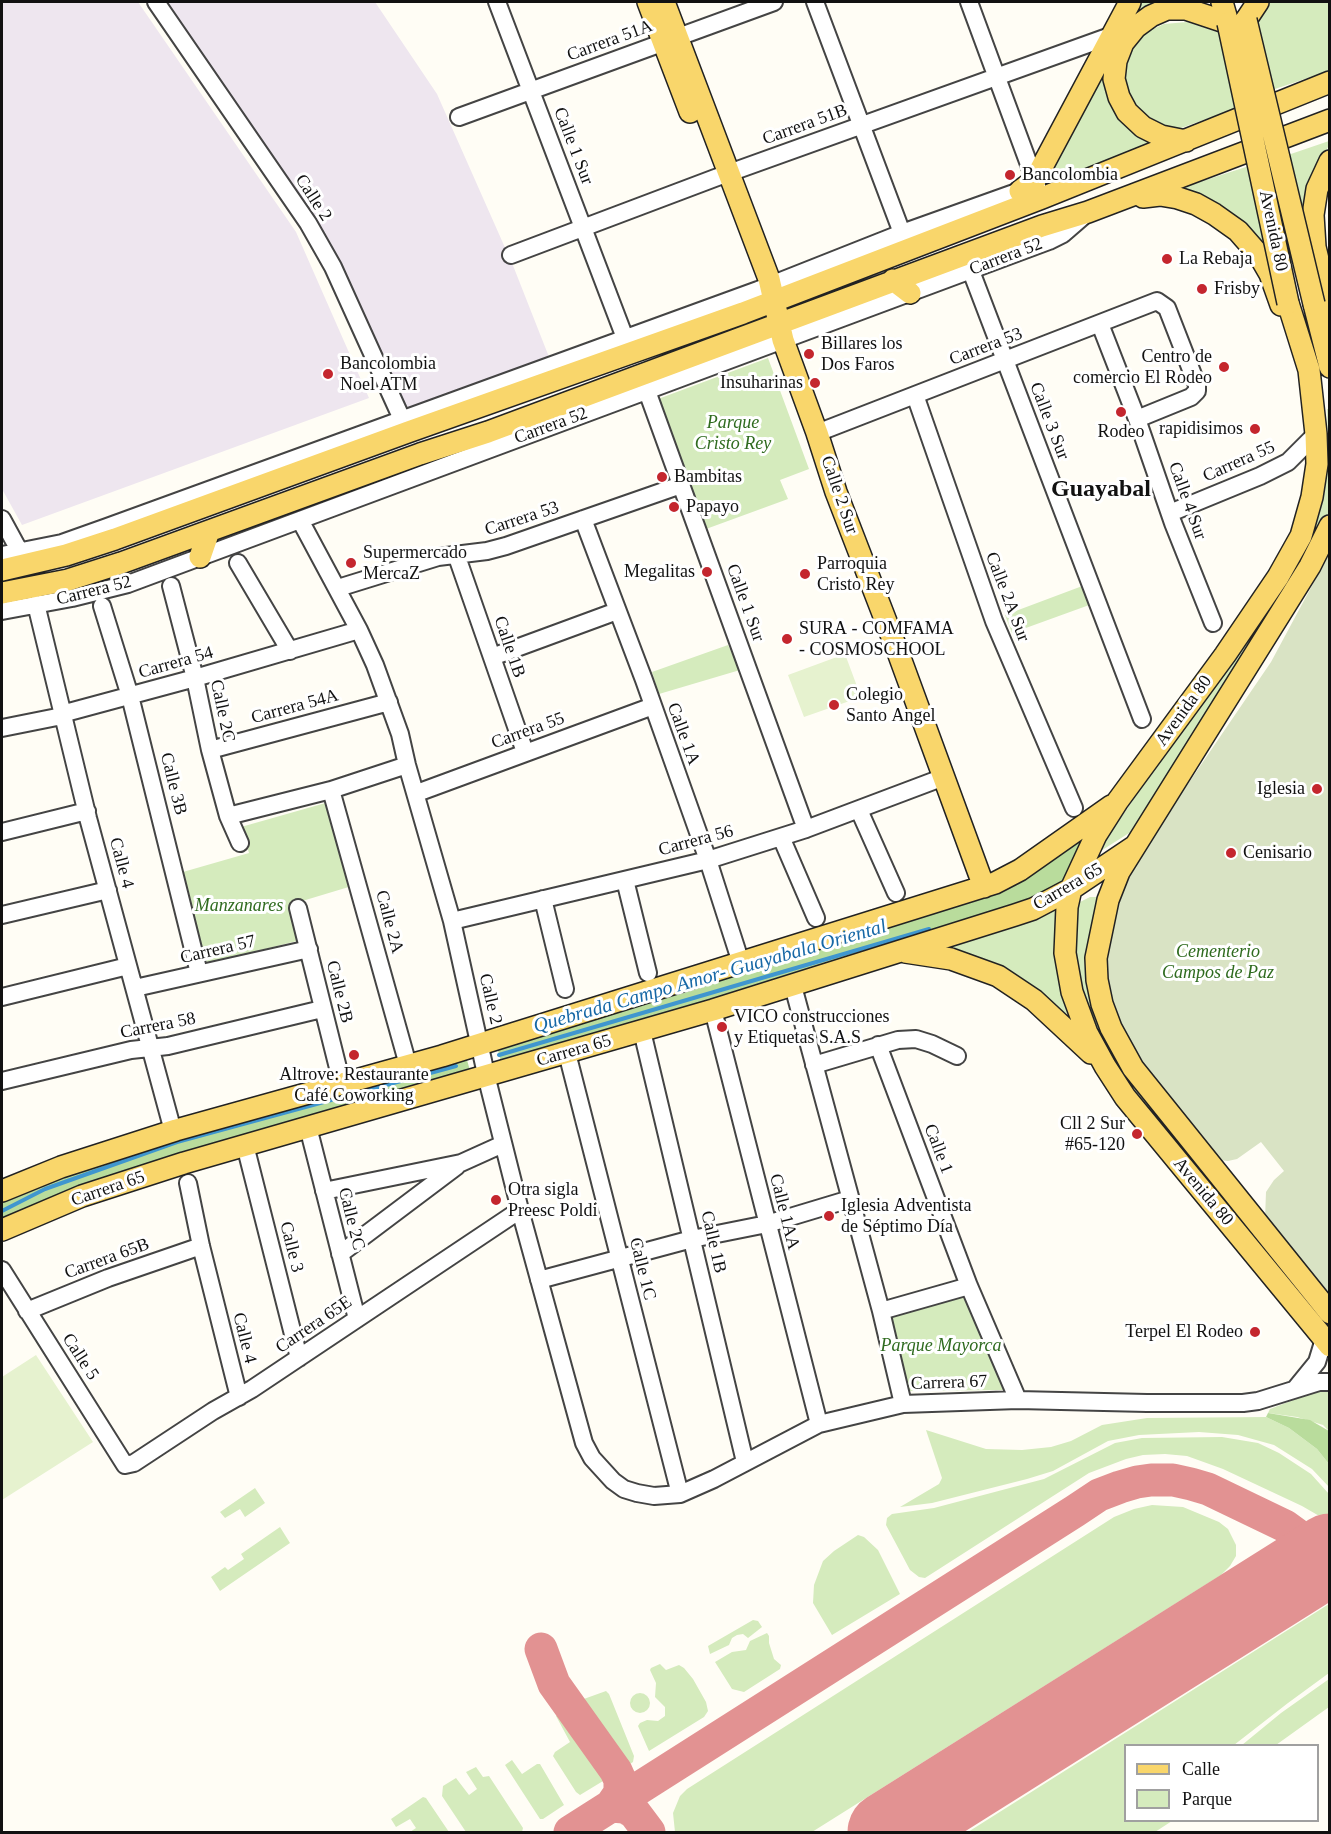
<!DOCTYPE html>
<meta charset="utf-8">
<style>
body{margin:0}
#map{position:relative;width:1331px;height:1834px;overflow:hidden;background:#fffdf5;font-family:"Times New Roman",serif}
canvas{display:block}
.frame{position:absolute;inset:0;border:3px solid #111;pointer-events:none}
.legend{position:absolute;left:1124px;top:1744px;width:195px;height:78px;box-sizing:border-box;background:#fff;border:2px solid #a0a0a0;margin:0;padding:8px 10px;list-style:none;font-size:18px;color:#111}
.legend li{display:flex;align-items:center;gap:12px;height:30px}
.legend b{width:30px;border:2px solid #a0a0a0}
</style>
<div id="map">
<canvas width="1331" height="1834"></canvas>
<div class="frame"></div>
<ul class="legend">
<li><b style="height:8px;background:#f9d66b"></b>Calle</li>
<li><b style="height:16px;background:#d5ebbd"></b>Parque</li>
</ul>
</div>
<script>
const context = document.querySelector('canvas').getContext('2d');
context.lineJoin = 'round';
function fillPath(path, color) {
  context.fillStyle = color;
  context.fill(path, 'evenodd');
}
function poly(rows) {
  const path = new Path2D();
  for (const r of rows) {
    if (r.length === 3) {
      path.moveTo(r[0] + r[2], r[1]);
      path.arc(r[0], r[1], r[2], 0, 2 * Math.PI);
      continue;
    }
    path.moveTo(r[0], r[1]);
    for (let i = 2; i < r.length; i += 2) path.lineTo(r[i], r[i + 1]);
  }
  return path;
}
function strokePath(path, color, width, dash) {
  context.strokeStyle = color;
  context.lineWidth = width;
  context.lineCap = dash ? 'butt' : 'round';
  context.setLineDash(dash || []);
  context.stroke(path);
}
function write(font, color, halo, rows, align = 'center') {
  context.font = font + ' "Times New Roman",serif';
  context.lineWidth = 6;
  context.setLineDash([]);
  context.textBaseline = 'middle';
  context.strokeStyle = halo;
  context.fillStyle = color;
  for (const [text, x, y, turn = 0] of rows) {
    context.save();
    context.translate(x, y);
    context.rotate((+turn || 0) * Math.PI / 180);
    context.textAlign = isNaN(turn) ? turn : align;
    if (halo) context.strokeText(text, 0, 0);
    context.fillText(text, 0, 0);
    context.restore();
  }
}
const industrial = poly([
 [2,2,138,2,296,232,369,398,22,525,2,489],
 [166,2,375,2,437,94,514,268,549,357,407,409,329,242]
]);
const green = poly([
 [1138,2,1173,2,1126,30,1112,106,1125,125,1152,145,1044,189,1042,182],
 [1264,2,1329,2,1329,71,1272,90,1253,17],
 [1187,22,1223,34,1240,107,1167,133,1153,125,1123,92,1123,60,1135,42,1149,31,1164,24],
 [1329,141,1329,145,1316,170,1306,235,1285,156],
 [1252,165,1278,273,1178,189],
 [768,358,809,469,780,480,788,499,706,529,658,399],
 [1327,409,1329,409,1329,511,1323,529,1137,828,1096,854,1177,736,1325,475,1328,445],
 [1085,585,1092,604,1012,633,1005,615],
 [728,645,740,670,659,694,652,672],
 [329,802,352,886,289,905,297,941,201,965,176,874,249,853,241,827],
 [1090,897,1097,897,1101,901,1217,1181,1207,1189,1117,1076,1085,1014,1073,946,1078,903],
 [1060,907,1056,930,1055,962,1068,1015,1026,983,926,949],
 [967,1292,1007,1390,906,1391,885,1314],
 [1322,1389,1329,1390,1329,1431,1323,1425,1297,1417,1268,1413,1270,1409],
 [1266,1417,1289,1428,1317,1449,1329,1464,1329,1487,1312,1469,1274,1445,1238,1435,1199,1432,1139,1435,1108,1441,1053,1471,1027,1479,932,1503,900,1507,939,1484,942,1478,926,1430,986,1449,1022,1450,1051,1447,1071,1441,1102,1425,1147,1418],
 [1222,1437,1258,1443,1279,1453,1311,1474,1329,1494,1329,1526,1321,1517,1302,1506,1223,1469,1187,1456,1165,1454,1143,1455,1126,1459,1089,1473,925,1578,919,1577,910,1570,886,1525,887,1518,892,1514,934,1508,1044,1479,1115,1443,1142,1438],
 [255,1488,265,1503,245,1517,240,1509,225,1518,220,1512],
 [1152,1505,1183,1507,1219,1522,1228,1529,1236,1545,1236,1556,1230,1566,1221,1575,812,1832,675,1832,673,1813,680,1796,687,1789,1114,1517,1134,1509],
 [280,1527,290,1543,220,1591,211,1577,225,1567,228,1570,244,1559,241,1554],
 [858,1535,864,1537,878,1550,900,1594,832,1635,813,1603,814,1585,823,1561,834,1551],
 [1329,1604,1329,1673,1288,1703,1234,1745,1126,1746,1126,1820,1172,1821,1155,1832,968,1832],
 [753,1620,758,1621,762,1627,748,1638,743,1634,737,1635,732,1638,729,1645,710,1654,708,1646],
 [767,1633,769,1636,769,1643,774,1659,781,1665,780,1669,744,1692,732,1689,715,1662,732,1652,746,1650,750,1641],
 [660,1664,666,1670,679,1665,684,1668,693,1679,706,1702,708,1711,704,1717,649,1751,638,1726,640,1723,647,1720,658,1721,665,1716,665,1707,655,1697,656,1683,650,1670,651,1668],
 [1329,1679,1329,1707,1276,1745,1242,1745,1281,1713],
 [606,1691,609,1694,634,1756,633,1762,627,1766,619,1762,578,1705,581,1700],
 [640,1703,10],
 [562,1711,610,1774,608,1778,580,1795,576,1792,553,1756,555,1752,570,1742,556,1716],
 [512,1760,522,1774,537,1764,540,1764,564,1805,543,1819,540,1819,505,1765],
 [476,1767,483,1777,489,1776,523,1828,522,1832,466,1832,442,1796,443,1786,456,1778,469,1795,477,1789,466,1772],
 [423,1797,426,1798,449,1832,410,1832,416,1828,410,1819,396,1827,391,1819]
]);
const forest = poly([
 [1088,827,1068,880,1032,901,502,1066,496,1043,895,924],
 [465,1053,471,1074,2,1225,2,1199,88,1163],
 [1268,1413,1310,1420,1329,1431,1329,1464,1317,1449,1289,1428,1266,1417]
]);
const cemetery = poly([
 [1329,554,1329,1300,1265,1219,1266,1192,1274,1180,1284,1171,1261,1142,1237,1159,1228,1161,1218,1160,1139,1066,1110,1003,1105,964,1111,911,1130,869,1271,662]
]);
const pitch = poly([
 [845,654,861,697,804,717,788,675],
 [36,1355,93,1442,2,1500,2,1377]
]);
const stream = poly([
 [499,1055,929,929],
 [2,1211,45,1189,177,1142,456,1066]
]);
const taxiway = poly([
 [541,1649,554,1684,616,1771,620,1780,620,1793,611,1806],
 [611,1806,624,1807,634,1812,649,1832],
 [570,1832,1075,1511,1099,1495,1120,1487,1137,1482,1151,1480,1173,1480,1191,1484,1208,1489,1285,1526,1296,1534,1302,1543,1305,1555,1303,1565,1295,1575]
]);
const runway = poly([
 [888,1832,1330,1554]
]);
const minor = poly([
 [156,2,308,223,333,267,406,428],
 [497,2,625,338],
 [815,2,902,233],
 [969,2,1037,186],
 [459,117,774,2],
 [511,255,715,178,1113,35],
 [971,271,1142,719],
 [1100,324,1137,419,1173,523,1213,623],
 [647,391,806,829],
 [915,395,994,621,1074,808],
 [817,433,1157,301,1167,308,1197,385,1197,391,1191,397,1137,419],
 [1170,513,1260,476,1288,462,1316,434],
 [2,519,20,552],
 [583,519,644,680,708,860,741,963],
 [300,520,359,630,375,665,400,734,407,765,452,921,488,1083,520,1210,584,1443,592,1458,613,1481,624,1489,637,1493,654,1496,680,1494,714,1479,819,1424,903,1404,1018,1400,1147,1403,1243,1403,1258,1401,1319,1382,1330,1382],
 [456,554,525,752],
 [2,555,62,543,107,527,758,290,902,233,1014,193,1020,191,1030,192],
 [238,563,290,651],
 [171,586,195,678,210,750,228,816,240,843],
 [338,588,438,557,487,551,506,546,681,485],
 [36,604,88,818,173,1131],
 [102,606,130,696,199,973],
 [2,611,72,598,128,584,1049,241,1063,234,1085,215],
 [492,657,617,611],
 [2,728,57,717,69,712,195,678,359,630],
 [210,750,389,702],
 [331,790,408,1065],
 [417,793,653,706],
 [859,810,896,893],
 [228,816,331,790,407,765],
 [2,832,87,811],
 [781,837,816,918],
 [625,880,648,973],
 [543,899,565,989],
 [298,908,342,1084],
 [2,915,108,890],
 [452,921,708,860,806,829,944,777],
 [793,986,881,1311,903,1404],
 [135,988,309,949],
 [2,997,128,966],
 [713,1010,819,1424],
 [642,1031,745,1462],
 [878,1045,969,1286,1018,1400],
 [567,1053,680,1494],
 [814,1065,898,1040,916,1039,932,1044,957,1056],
 [2,1081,131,1050,168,1046,322,1009],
 [308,1127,357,1319],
 [245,1145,299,1358],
 [188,1183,201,1246,239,1397],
 [324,1191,461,1163,503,1144],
 [340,1254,457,1166],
 [2,1270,125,1465,134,1463,213,1411,252,1389,520,1210],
 [539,1280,692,1239,767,1224,850,1199],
 [27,1311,108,1278,201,1246],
 [881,1311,969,1286],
 [1295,1389,1317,1362,1324,1339]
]);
const major = poly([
 [648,2,690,112],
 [664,2,769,279,783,340,817,433,836,492,899,655,984,887],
 [1222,2,1228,23],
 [1246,20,1258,2],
 [1186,141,1161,136,1143,127,1127,112,1119,97,1114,79,1116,61,1123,43,1136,27,1151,16,1167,9,1186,9,1228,23],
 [1330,161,1317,189,1313,215,1315,247,1330,309],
 [1020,191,1035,180,1130,2],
 [1143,197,1160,195,1178,198,1196,204,1214,214,1238,231,1259,255,1270,274,1281,305],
 [893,280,910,293],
 [1288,303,1309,370,1316,434,1317,464,1312,497,1301,536,1278,577,1225,655,1117,802,1096,835,1071,889,1067,907,1065,953,1072,992,1087,1033,1105,1066,1125,1097,1330,1346],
 [1314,304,1330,367],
 [1330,526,1310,566,1119,872,1108,900,1096,958,1097,980,1102,1004,1111,1028,1133,1068,1330,1313],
 [200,557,209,531],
 [2,570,66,555,115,539,408,432,743,313,1042,198,1330,82],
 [2,593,68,580,121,563,420,454,488,432,1042,226,1088,212,1330,120],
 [905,952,951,959,998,976,1034,1000,1091,1053],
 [2,1191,61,1167,176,1130,442,1056,995,883,1020,870,1111,806],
 [2,1230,82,1196,184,1163,713,1010,1015,915,1033,909,1071,889,1135,846]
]);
const majorBridge = poly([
 [1246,20,1314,304],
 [1228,23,1288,303]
]);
const markers = [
 [1010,175,6,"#c4262e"],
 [1167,259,6,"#c4262e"],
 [1202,289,6,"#c4262e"],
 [809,354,6,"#c4262e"],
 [1224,367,6,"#c4262e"],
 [328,374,6,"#c4262e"],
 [815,383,6,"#c4262e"],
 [1121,412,6,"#c4262e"],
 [1255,429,6,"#c4262e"],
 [662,477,6,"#c4262e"],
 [674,507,6,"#c4262e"],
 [351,563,6,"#c4262e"],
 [707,572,6,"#c4262e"],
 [805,574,6,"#c4262e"],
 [787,639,6,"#c4262e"],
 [834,705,6,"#c4262e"],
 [1317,789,6,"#c4262e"],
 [1231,853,6,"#c4262e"],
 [722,1027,6,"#c4262e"],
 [354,1055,6,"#c4262e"],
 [1137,1134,6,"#c4262e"],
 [496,1200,6,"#c4262e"],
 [829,1216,6,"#c4262e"],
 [1255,1332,6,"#c4262e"]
];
const streetNames = [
 ["Carrera 51A",610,41,-20],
 ["Carrera 51B",805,125,-20],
 ["Calle 1 Sur",573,146,69],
 ["Calle 2",313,198,57],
 ["Avenida 80",1273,231,78],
 ["Carrera 52",1006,257,-21],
 ["Carrera 53",986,347,-21],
 ["Calle 3 Sur",1049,421,69],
 ["Carrera 52",551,426,-20],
 ["Carrera 55",1239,462,-24],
 ["Calle 2 Sur",839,495,71],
 ["Calle 4 Sur",1187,501,70],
 ["Carrera 53",522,519,-18],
 ["Carrera 52",94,591,-14],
 ["Calle 2A Sur",1007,597,69],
 ["Calle 1 Sur",745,603,70],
 ["Calle 1B",509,647,71],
 ["Carrera 54",176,663,-16],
 ["Carrera 54A",295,707,-15],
 ["Calle 2C",222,711,78],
 ["Avenida 80",1184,711,-54],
 ["Carrera 55",528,731,-20],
 ["Calle 1A",683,734,70],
 ["Calle 3B",173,784,76],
 ["Carrera 56",696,841,-15],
 ["Calle 4",121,863,75],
 ["Carrera 65",1068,887,-30],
 ["Calle 2A",389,922,75],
 ["Carrera 57",218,950,-13],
 ["Calle 2B",339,992,76],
 ["Calle 2",490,999,77],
 ["Carrera 58",158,1026,-11],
 ["Carrera 65",574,1051,-16],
 ["Calle 1",938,1149,69],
 ["Carrera 65",108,1189,-19],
 ["Avenida 80",1203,1192,50],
 ["Calle 1AA",784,1212,76],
 ["Calle 2C",351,1219,76],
 ["Calle 1B",713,1242,77],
 ["Calle 3",291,1247,76],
 ["Carrera 65B",107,1259,-20],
 ["Calle 1C",642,1269,76],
 ["Carrera 65E",314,1325,-34],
 ["Calle 4",244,1338,76],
 ["Calle 5",80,1357,57],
 ["Carrera 67",949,1383,-2]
];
const poiNames = [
 ["Bancolombia",1022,175],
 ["La Rebaja",1179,259],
 ["Frisby",1214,289],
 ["Billares los",821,344],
 ["Dos Faros",821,365],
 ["Centro de",1212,357,"right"],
 ["comercio El Rodeo",1212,378,"right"],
 ["Bancolombia",340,364],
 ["Noel ATM",340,385],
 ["Insuharinas",803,383,"right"],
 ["rapidisimos",1243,429,"right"],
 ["Rodeo",1121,432,"center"],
 ["Bambitas",674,477],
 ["Papayo",686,507],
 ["Supermercado",363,553],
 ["MercaZ",363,574],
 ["Parroquia",817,564],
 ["Cristo Rey",817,585],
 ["Megalitas",695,572,"right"],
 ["SURA - COMFAMA",799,629],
 ["- COSMOSCHOOL",799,650],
 ["Colegio",846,695],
 ["Santo Angel",846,716],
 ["Iglesia",1305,789,"right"],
 ["Cenisario",1243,853],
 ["VICO construcciones",734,1017],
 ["y Etiquetas S.A.S",734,1038],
 ["Altrove: Restaurante",354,1075,"center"],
 ["Café Coworking",354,1096,"center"],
 ["Cll 2 Sur",1125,1124,"right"],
 ["#65-120",1125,1145,"right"],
 ["Otra sigla",508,1190],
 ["Preesc Poldi",508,1211],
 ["Iglesia Adventista",841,1206],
 ["de Séptimo Día",841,1227],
 ["Terpel El Rodeo",1243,1332,"right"]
];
const parkNames = [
 ["Parque",733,423],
 ["Cristo Rey",733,444],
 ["Manzanares",239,906],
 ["Cementerio",1218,952],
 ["Campos de Paz",1218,973],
 ["Parque Mayorca",941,1346]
];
const waterNames = [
 ["Quebrada Campo Amor- Guayabala Oriental",710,977,-16]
];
const districtNames = [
 ["Guayabal",1101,490]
];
fillPath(industrial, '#eee6ef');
fillPath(green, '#d5ebbd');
fillPath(forest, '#b9dc9c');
fillPath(cemetery, '#d9e3c4');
fillPath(pitch, '#e6f2cf');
strokePath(stream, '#3f96cf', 4);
strokePath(taxiway, '#e29292', 33);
strokePath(runway, '#e29292', 81);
strokePath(minor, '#444', 20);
strokePath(major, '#222', 24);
strokePath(minor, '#fff', 16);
strokePath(major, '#f9d66b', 21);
strokePath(majorBridge, '#222', 24, []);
strokePath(majorBridge, '#f9d66b', 21);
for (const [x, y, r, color] of markers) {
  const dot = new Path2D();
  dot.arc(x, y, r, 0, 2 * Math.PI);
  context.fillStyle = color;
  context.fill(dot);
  strokePath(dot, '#fff', 2);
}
write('18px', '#111', '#fff', streetNames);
write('18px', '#111', '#fff', poiNames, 'left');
write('italic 18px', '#2f6b1f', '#fff', parkNames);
write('italic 20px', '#1768a6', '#fff', waterNames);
write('bold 24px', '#111', '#fff', districtNames);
</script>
